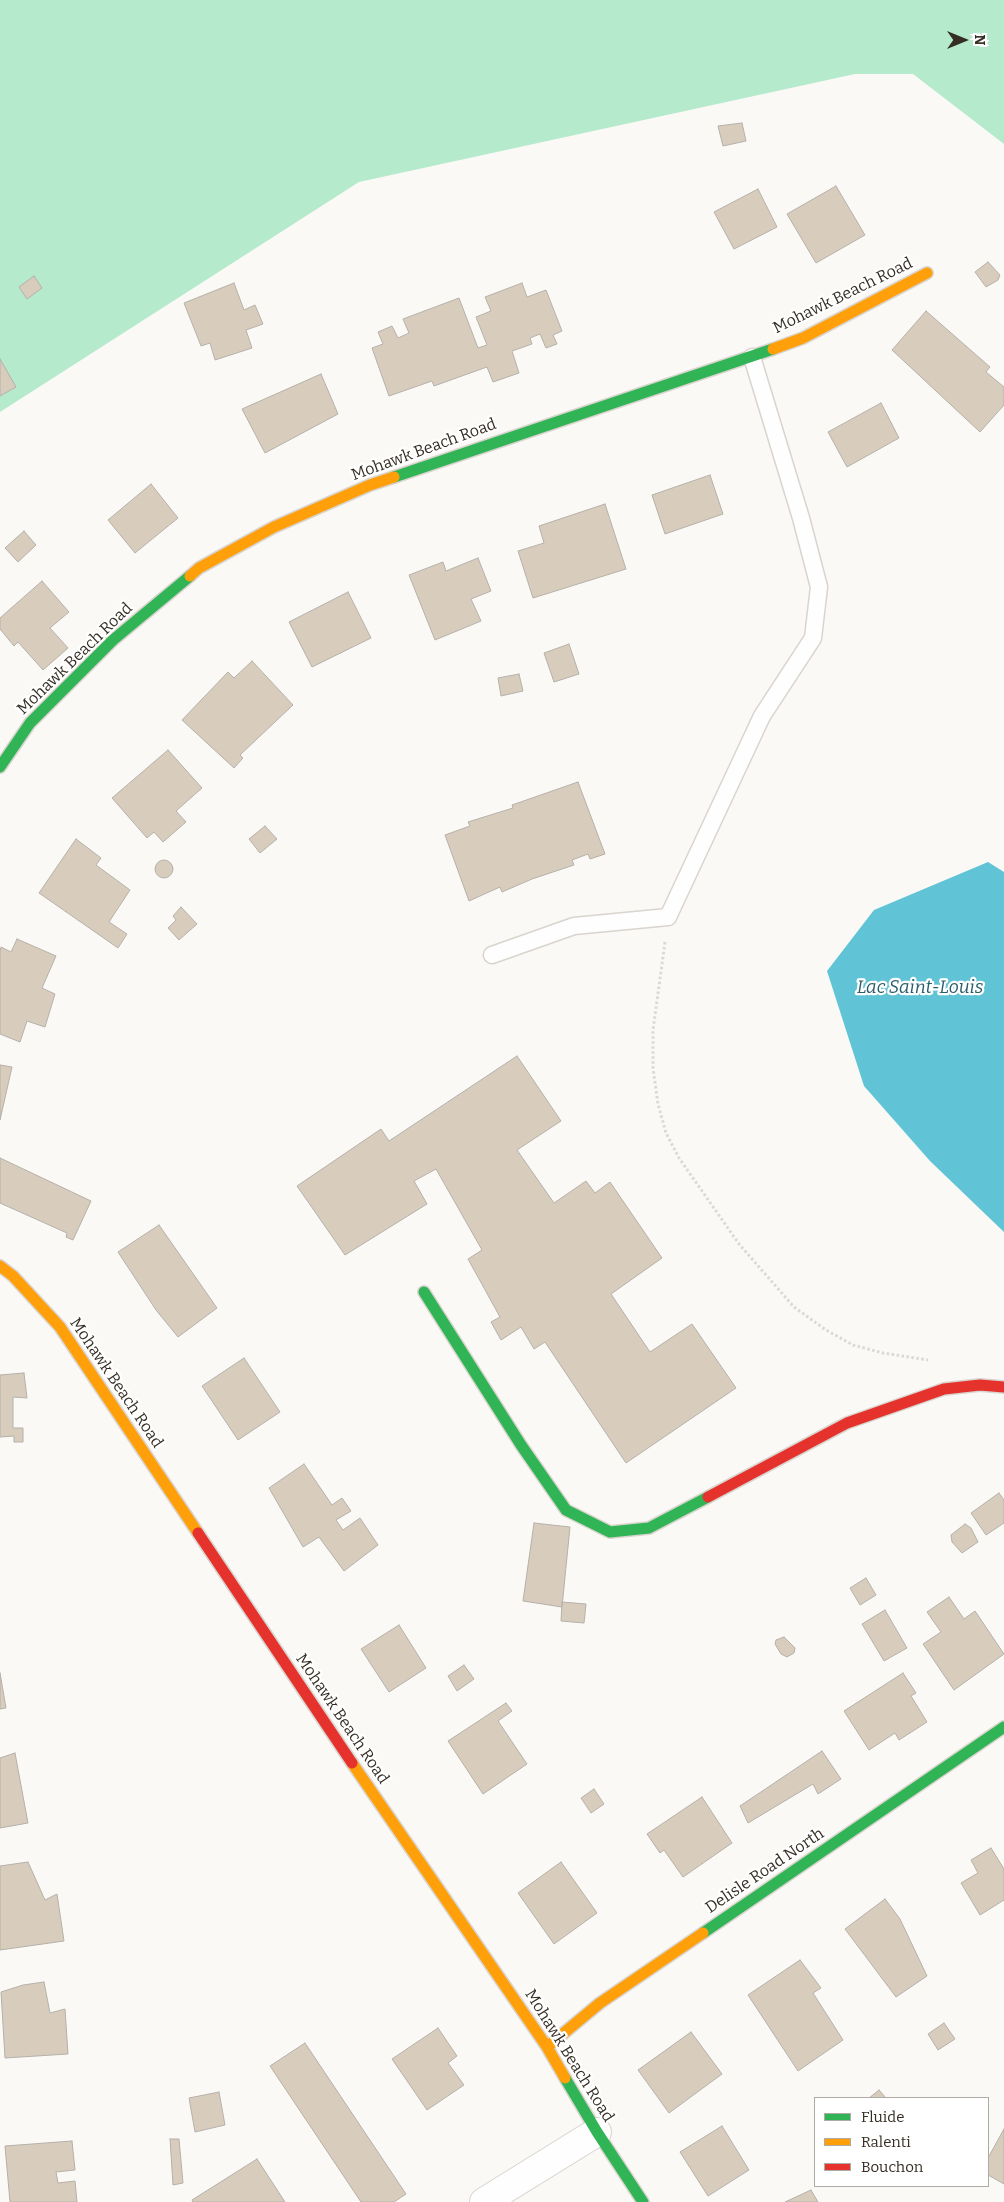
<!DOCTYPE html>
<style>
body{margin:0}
#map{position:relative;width:1004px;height:2202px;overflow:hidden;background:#fbf9f6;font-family:Bitter,serif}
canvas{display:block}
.legend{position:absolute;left:814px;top:2097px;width:175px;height:90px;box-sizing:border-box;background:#fff;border:1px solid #aeaba7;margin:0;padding:6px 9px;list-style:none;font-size:15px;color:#352e24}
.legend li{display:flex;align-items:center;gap:10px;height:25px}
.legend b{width:25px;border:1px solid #aeaba7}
.north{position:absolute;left:939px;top:15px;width:50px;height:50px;-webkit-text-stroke:4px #fff;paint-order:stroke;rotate:90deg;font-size:14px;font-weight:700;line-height:20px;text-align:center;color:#352e24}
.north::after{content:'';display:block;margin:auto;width:18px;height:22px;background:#352e24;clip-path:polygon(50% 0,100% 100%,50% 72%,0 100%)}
</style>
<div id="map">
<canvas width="1004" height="2202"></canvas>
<ul class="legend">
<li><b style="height:6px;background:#30b455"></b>Fluide</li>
<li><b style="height:6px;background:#ff9f0a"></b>Ralenti</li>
<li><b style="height:6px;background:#e5322d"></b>Bouchon</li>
</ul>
<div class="north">N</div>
</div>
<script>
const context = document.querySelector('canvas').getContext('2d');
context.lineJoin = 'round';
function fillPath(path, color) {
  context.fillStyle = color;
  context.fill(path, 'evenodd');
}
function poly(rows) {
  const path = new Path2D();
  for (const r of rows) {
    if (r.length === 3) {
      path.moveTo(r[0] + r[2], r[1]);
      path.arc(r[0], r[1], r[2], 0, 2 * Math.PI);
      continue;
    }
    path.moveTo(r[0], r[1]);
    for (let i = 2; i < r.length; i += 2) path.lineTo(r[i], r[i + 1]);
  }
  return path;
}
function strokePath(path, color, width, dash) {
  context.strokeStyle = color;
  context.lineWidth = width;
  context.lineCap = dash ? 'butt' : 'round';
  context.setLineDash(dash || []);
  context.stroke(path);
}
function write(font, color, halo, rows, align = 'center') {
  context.font = font + ' Bitter,serif';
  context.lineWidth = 4.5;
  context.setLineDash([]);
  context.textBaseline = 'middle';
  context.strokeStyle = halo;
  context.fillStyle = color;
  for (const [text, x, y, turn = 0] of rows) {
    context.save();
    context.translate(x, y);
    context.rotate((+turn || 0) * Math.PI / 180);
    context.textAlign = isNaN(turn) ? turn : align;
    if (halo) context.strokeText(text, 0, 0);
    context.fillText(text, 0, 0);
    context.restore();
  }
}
const forest = poly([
 [0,0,1004,0,1004,144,913,74,855,74,359,182,0,412]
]);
const water = poly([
 [988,862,1004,872,1004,1232,930,1161,864,1086,827,971,874,910]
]);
const building = poly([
 [742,123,746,141,723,146,718,126,742,123],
 [836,186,865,235,816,263,787,214,836,186],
 [758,189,777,227,734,249,714,212,758,189],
 [988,262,1000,275,998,280,986,287,975,272,988,262],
 [34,276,42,288,27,299,19,287,34,276],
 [234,283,244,310,255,305,263,324,246,330,252,348,215,360,210,343,201,346,184,303,234,283],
 [522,283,527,297,546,290,562,331,553,335,557,344,546,348,540,334,530,338,532,344,512,351,519,373,493,382,487,367,434,386,432,381,389,396,372,348,383,344,378,332,392,326,398,338,409,333,403,319,459,298,478,348,487,345,476,317,491,311,485,297,522,283],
 [926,311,990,367,986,372,1004,387,1004,405,980,432,892,350,926,311],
 [0,359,16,387,0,396,0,359],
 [321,374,338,414,265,453,242,409,321,374],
 [881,403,899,438,847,467,828,432,881,403],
 [710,475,723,514,665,534,652,495,710,475],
 [151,484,178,518,135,553,108,520,151,484],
 [605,504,626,569,533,598,518,551,544,543,539,526,605,504],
 [24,531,36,545,18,562,5,548,24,531],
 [478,558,491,591,471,599,481,621,435,640,409,575,443,562,446,571,478,558],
 [42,581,69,612,50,628,68,648,43,670,18,642,14,646,0,629,0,618,42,581],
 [348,592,371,638,312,667,289,622,348,592],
 [569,644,579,674,554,682,544,653,569,644],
 [252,661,293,705,240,755,243,758,234,768,182,720,228,672,234,678,252,661],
 [519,674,523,691,501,696,498,678,519,674],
 [168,750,202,788,176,811,186,822,163,842,154,832,147,838,112,798,168,750],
 [578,782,605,854,590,859,588,854,572,860,574,865,532,879,502,892,500,887,469,901,445,835,470,826,468,822,513,808,512,805,578,782],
 [265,826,277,839,260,853,249,839,265,826],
 [76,839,101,858,96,865,130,890,109,922,127,934,118,948,39,893,76,839],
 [164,869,9],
 [181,907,197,924,179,940,168,928,176,920,173,916,181,907],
 [17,939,56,956,42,988,55,994,45,1027,27,1021,20,1042,0,1034,0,952,1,947,11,952,17,939],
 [517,1056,561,1121,517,1150,554,1203,586,1181,595,1193,610,1182,662,1258,611,1294,650,1352,692,1324,736,1388,626,1463,545,1342,534,1349,521,1327,501,1340,491,1322,500,1317,468,1259,482,1250,436,1169,414,1181,427,1204,345,1255,297,1186,381,1129,389,1141,517,1056],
 [0,1065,12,1067,0,1120,0,1065],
 [0,1158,91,1201,73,1240,66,1237,67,1233,0,1203,0,1158],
 [159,1225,217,1308,178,1337,156,1310,118,1252,159,1225],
 [244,1358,280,1412,238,1440,202,1386,244,1358],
 [24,1373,27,1398,13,1397,13,1428,23,1428,23,1442,14,1442,14,1436,0,1437,0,1375,24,1373],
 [304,1464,332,1505,342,1498,351,1511,336,1520,343,1530,360,1518,378,1545,344,1571,319,1537,303,1547,269,1488,304,1464],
 [999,1493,1004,1500,1004,1523,986,1535,971,1513,999,1493],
 [534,1523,570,1527,562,1607,523,1601,534,1523],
 [965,1524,971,1528,978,1542,962,1553,952,1542,951,1535,965,1524],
 [866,1578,876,1595,860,1605,850,1588,866,1578],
 [949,1597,964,1619,975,1611,1004,1654,954,1690,923,1644,941,1632,927,1612,949,1597],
 [562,1602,586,1604,584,1623,561,1621,562,1602],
 [885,1610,907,1648,884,1661,862,1624,885,1610],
 [399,1625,426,1668,389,1692,361,1649,399,1625],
 [784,1637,795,1648,794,1653,787,1657,781,1654,775,1644,776,1640,784,1637],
 [464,1665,474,1679,457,1691,448,1676,464,1665],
 [0,1673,6,1708,0,1709,0,1673],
 [903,1673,916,1693,911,1696,927,1722,899,1740,895,1733,869,1750,844,1711,903,1673],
 [506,1703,512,1711,498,1721,527,1764,483,1794,448,1741,506,1703],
 [822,1751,841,1779,818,1794,813,1784,748,1823,740,1806,822,1751],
 [15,1753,28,1823,0,1828,0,1758,15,1753],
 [594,1789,604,1804,591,1813,581,1798,594,1789],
 [702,1797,732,1843,683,1877,664,1850,660,1853,647,1834,702,1797],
 [991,1848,1004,1869,1004,1900,980,1915,961,1883,978,1873,971,1860,991,1848],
 [28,1862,45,1900,57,1894,64,1941,0,1950,0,1866,28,1862],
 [561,1862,597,1913,554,1944,518,1893,561,1862],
 [885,1899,900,1919,927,1976,896,1997,845,1929,885,1899],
 [800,1960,821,1988,813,1993,843,2040,798,2071,748,1995,800,1960],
 [44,1982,50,2013,65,2009,68,2054,5,2058,1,1992,23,1985,44,1982],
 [944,2023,955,2039,938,2050,928,2034,944,2023],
 [438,2028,457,2056,448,2063,464,2085,427,2110,392,2059,438,2028],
 [691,2032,722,2074,669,2113,638,2070,691,2032],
 [305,2043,406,2194,394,2202,361,2202,270,2066,305,2043],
 [879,2090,886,2098,869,2098,879,2090],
 [219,2092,225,2125,195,2132,189,2098,219,2092],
 [722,2126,749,2170,708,2196,680,2152,722,2126],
 [1004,2129,1004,2184,988,2175,988,2158,1004,2129],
 [170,2139,179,2139,183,2183,173,2185,170,2139],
 [72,2141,75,2170,56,2172,58,2183,75,2181,77,2202,10,2202,5,2146,72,2141],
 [257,2159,285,2202,193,2202,192,2200,257,2159],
 [811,2190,818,2202,785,2202,811,2190]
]);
const path = poly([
 [665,942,653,1030,653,1068,658,1104,666,1133,679,1158,739,1244,794,1307,826,1330,853,1345,883,1353,928,1360]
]);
const lane = poly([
 [492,955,574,926,668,917,762,716,813,638,819,587,801,518,752,357]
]);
const street = poly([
 [484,2202,597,2132]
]);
const fast = poly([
 [394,477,773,349],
 [0,767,30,723,113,640,190,576],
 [424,1292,521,1445,566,1510,610,1532,649,1528,708,1497],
 [703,1933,1004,1727],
 [565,2078,597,2132,643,2202]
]);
const slow = poly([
 [773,349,803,338,927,273],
 [190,576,199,568,274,527,370,485,394,477],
 [0,1266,13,1276,60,1327,198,1533],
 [352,1763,547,2047,565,2078],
 [547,2047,600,2003,703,1933]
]);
const jam = poly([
 [708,1497,847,1423,944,1389,980,1385,1004,1387],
 [198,1533,352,1763]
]);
const streetNames = [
 ["Mohawk Beach Road",843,296,-26],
 ["Mohawk Beach Road",424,450,-20],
 ["Mohawk Beach Road",75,659,-44],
 ["Mohawk Beach Road",116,1383,56],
 ["Mohawk Beach Road",342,1719,56],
 ["Delisle Road North",765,1871,-34],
 ["Mohawk Beach Road",569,2056,58]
];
const waterNames = [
 ["Lac Saint-Louis",920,988]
];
fillPath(forest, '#b5eacd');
fillPath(water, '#60c4d6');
fillPath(building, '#d8cdbc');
strokePath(building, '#b5b0aa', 1);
strokePath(lane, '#d9d4ce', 19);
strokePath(street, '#d9d4ce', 30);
strokePath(fast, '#d9d4ce', 14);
strokePath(slow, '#d9d4ce', 14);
strokePath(jam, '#d9d4ce', 14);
strokePath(path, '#d9d9d7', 3, [2.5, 2.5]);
strokePath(lane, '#fefefe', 16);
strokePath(street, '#fefefe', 28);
strokePath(fast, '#30b455', 11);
strokePath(slow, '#ff9f0a', 11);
strokePath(jam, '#e5322d', 11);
write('16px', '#352e24', '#fff', streetNames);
write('italic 18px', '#285d69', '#fff', waterNames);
</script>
